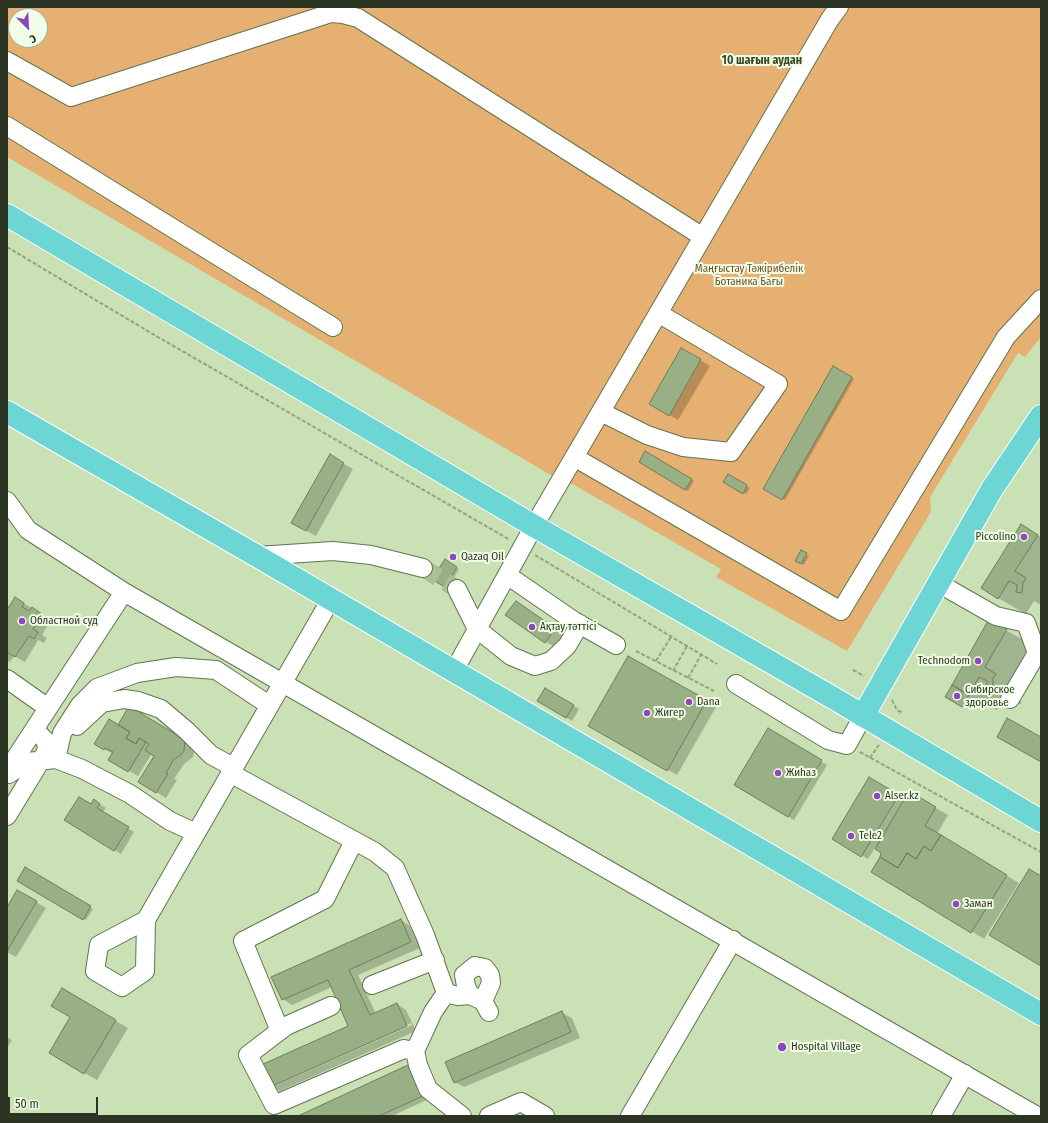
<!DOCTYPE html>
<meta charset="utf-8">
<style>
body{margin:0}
#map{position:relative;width:1048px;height:1123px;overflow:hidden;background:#cae1b5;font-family:"Fira Sans Condensed",sans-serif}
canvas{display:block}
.frame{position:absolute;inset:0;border:8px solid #2c3423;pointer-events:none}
.north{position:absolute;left:8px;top:8px;width:40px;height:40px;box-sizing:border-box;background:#f2fde7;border:1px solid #a3ad99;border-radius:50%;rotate:156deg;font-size:11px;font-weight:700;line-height:16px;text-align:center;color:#2c3423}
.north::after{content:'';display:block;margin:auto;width:14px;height:18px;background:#8e47ba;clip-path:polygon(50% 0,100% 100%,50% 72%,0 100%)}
.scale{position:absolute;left:8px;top:1097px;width:90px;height:18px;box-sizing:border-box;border:2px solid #2c3423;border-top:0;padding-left:5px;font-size:12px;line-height:14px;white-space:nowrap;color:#2c3423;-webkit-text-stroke:3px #f2fde7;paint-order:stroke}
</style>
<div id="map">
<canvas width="1048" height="1123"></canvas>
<div class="frame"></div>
<div class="north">С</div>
<div class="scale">50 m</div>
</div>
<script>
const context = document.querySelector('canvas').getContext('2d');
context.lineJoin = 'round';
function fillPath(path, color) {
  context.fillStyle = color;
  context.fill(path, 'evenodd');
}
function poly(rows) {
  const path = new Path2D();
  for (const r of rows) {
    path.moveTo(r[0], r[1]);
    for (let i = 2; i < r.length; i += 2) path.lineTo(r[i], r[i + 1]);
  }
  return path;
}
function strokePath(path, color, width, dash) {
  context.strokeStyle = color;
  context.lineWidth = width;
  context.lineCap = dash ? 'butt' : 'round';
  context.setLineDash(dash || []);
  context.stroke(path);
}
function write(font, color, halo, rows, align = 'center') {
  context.font = font + ' "Fira Sans Condensed",sans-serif';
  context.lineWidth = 4;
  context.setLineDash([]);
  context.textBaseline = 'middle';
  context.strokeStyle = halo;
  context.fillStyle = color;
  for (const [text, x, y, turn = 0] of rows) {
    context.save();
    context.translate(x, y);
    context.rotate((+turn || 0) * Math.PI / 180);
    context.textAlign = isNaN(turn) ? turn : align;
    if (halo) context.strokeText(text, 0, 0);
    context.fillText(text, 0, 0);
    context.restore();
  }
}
const green = poly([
 [7,7,1041,7,1041,337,1025,357,1018,353,930,497,931,512,847,651,716,577,721,569,574,485,556,478,7,157],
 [16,16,40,16,40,40,16,40]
]);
const shadow = poly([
 [682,349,710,366,678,420,651,404],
 [834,367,854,379,785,500,764,488],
 [646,453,694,481,688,491,640,462],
 [330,456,353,469,316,536,292,523],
 [729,476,750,488,746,494,725,482],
 [1022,525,1041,537,1041,605,1034,601,1026,614,998,598],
 [802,552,809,556,804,565,797,561],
 [445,560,459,569,453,579,439,570],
 [15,598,51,620,42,635,47,638,44,643,38,640,25,662,14,656,10,662,7,661,7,612],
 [516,602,564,634,555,647,546,642],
 [990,621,1034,646,1021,695,1021,704,1016,704,1005,697,997,710,975,698,969,709,946,697],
 [628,657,716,707,677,775,589,726],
 [545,690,579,709,572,721,539,701],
 [130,707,195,747,193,757,184,764,174,779,177,780,166,798,139,782,155,755,152,753,138,776,110,760,113,754,95,744,118,726],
 [768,730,827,765,794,820,735,785],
 [869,779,905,800,909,793,948,815,937,834,1019,883,984,939,872,871,882,853,875,848,868,859,833,838],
 [94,801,106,808,103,812,134,832,121,854,66,820,91,805],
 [26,869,93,909,86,920,19,880],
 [18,891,46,908,16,957,7,952,7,909],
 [401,920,410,926,420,948,358,975,376,1014,397,1004,406,1010,416,1031,280,1091,271,1086,350,1027,332,987,292,1005,283,999],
 [411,1023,412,1025,276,1085,276,1083],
 [62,990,128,1028,97,1080,50,1053,71,1017],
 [562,1013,572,1018,580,1038,464,1087,455,1082],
 [7,1037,12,1040,7,1048],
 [410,1065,431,1098,392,1116,300,1116]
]);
const building = poly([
 [681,348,701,359,669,416,649,404,681,348],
 [833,366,852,377,782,500,763,489,833,366],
 [645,451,692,479,685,490,639,462,645,451],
 [330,454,344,463,306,531,291,523,330,454],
 [728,474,747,485,743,494,723,482,728,474],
 [1021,524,1038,535,1015,571,1026,578,1023,583,1022,593,1016,592,1017,585,1009,581,998,599,981,588,1021,524],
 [801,550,807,553,801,564,795,561,801,550],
 [445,559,457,567,451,577,458,581,451,591,425,575,432,564,439,568,445,559],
 [15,597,24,603,22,607,29,611,32,607,42,614,33,629,38,632,34,639,29,636,15,657,7,652,7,610,15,597],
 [516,601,555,628,545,643,505,615,516,601],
 [989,619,1007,629,985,667,996,674,993,678,993,688,987,688,987,681,979,677,969,695,952,685,989,619],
 [628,656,707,700,667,771,588,726,628,656],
 [952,685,969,695,962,707,945,697,952,685],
 [545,688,574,705,566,718,537,701,545,688],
 [129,706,172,732,179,734,185,740,184,751,181,755,174,759,166,773,168,774,156,793,138,782,154,756,145,750,149,744,139,738,136,744,126,738,130,732,118,725,129,706],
 [1007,718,1041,737,1041,762,997,737,1007,718],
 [109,719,130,732,126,738,136,744,139,738,146,742,128,772,108,760,113,752,105,748,104,750,94,744,109,719],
 [768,728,822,760,788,817,734,785,768,728],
 [869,777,899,795,861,857,832,839,869,777],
 [909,791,936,807,925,826,941,835,931,851,924,846,916,859,907,853,898,868,880,857,881,853,875,849,909,791],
 [79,797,91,804,94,799,100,804,97,808,129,827,114,851,64,820,79,797],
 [941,835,1007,875,971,933,871,872,880,857,898,868,907,853,916,859,924,846,931,851,941,835],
 [25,867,91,906,83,920,17,881,25,867],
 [1029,869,1041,876,1041,966,989,935,1029,869],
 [17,890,37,901,7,951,7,907,17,890],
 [401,919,411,942,349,970,370,1015,397,1003,407,1026,270,1087,261,1065,348,1026,328,980,282,1000,271,977,401,919],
 [62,988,116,1020,84,1074,49,1053,70,1017,51,1006,62,988],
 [562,1011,571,1032,454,1083,445,1062,562,1011],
 [410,1064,425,1095,379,1116,298,1116,410,1064]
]);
const minorTunnel = poly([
 [423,568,457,589]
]);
const path = poly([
 [7,247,151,333,510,540],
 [535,555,717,664],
 [636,651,714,691],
 [656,661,671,637],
 [853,670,864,676],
 [673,671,687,646],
 [688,678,701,655],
 [892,700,897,710,901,712,899,714],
 [860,752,1041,852],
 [870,758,880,743]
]);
const minor = poly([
 [7,61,71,97,331,13,343,14,358,18,703,237],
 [7,126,333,327],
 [601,412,647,435,683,447,731,452,778,384,658,313],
 [574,457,841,611,1006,337,1041,299],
 [7,501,28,530,124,592,1037,1116],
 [257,556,333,551,371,555,423,568],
 [507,575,574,621,616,645],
 [938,583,996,616,1026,623,1037,653,1010,699],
 [457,589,477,629,511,656,535,666,551,661,567,646,580,624],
 [454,671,534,526,830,19,839,7],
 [7,679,48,708],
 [736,684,828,740,847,745,863,716],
 [77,726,102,703,124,699,138,701,161,709,187,731,211,755,233,767],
 [56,759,62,733,80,705,97,688,137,673,176,667,216,670,269,705],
 [7,771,124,592],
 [230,773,375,852,395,868,425,935,446,993],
 [9,774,27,762,56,759,82,769,130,794,170,821,196,833],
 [7,816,46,752,47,746,45,740,35,730],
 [146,920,99,945,95,971,122,987,145,971,146,920,331,599],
 [372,985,435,960],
 [483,1001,470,995,466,986,464,975,475,966,485,968,490,975,491,983,483,1001,489,1012],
 [331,1006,286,1026,248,1055,274,1105,404,1049,415,1051],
 [280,1031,243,941,325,899,354,841],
 [462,1116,428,1089,418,1065,415,1051,433,1012,446,993,458,996,470,995],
 [489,1116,521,1102,545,1116],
 [630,1116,733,940],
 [941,1116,965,1074]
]);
const major = poly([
 [7,215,534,526,835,699,1041,821],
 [7,412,257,556,1041,1014],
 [863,716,992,489,1041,416]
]);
const markers = [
 [1024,537,4,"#8e47ba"],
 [453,557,4,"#8e47ba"],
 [22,621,4,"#8e47ba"],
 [532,627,4,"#8e47ba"],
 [978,661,4,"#8e47ba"],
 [957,696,4,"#8e47ba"],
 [689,702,4,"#8e47ba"],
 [647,713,4,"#8e47ba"],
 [778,773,4,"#8e47ba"],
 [877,796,4,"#8e47ba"],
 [851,836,4,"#8e47ba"],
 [956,904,4,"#8e47ba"],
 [782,1047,5,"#8e47ba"]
];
const parkNames = [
 ["Маңғыстау Тәжірибелік",749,269],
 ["Ботаника Бағы",749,282]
];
const poiNames = [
 ["Piccolino",1016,537,"right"],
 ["Qazaq Oil",461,557],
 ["Областной суд",30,621],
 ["Ақтау тәттісі",540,627],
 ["Technodom",970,661,"right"],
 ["Сибирское",965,690],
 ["здоровье",965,703],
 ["Dana",697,702],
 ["Жигер",655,713],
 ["Жиhаз",786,773],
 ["Alser.kz",885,796],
 ["Tele2",859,836],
 ["Заман",964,904],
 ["Hospital Village",791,1047]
];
const neighbourhoodNames = [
 ["10 шағын аудан",762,61]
];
fillPath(green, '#e5b072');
fillPath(shadow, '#0003');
fillPath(building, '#99af85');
strokePath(building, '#6b7f57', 1);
strokePath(minorTunnel, '#aabe98', 18, [18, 9]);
strokePath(minor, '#61754e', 20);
strokePath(major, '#fff', 24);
strokePath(path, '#92a381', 2, [4, 2]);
strokePath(minor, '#fff', 18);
strokePath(major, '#6bd6d3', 22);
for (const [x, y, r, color] of markers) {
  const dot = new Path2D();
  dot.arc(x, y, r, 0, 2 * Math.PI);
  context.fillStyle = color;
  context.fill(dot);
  strokePath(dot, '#f2fde7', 1.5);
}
write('11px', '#705029', '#f2fde7', parkNames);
write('11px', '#2c3423', '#f2fde7', poiNames, 'left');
write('bold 12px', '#384b25', '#f2fde7', neighbourhoodNames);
</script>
